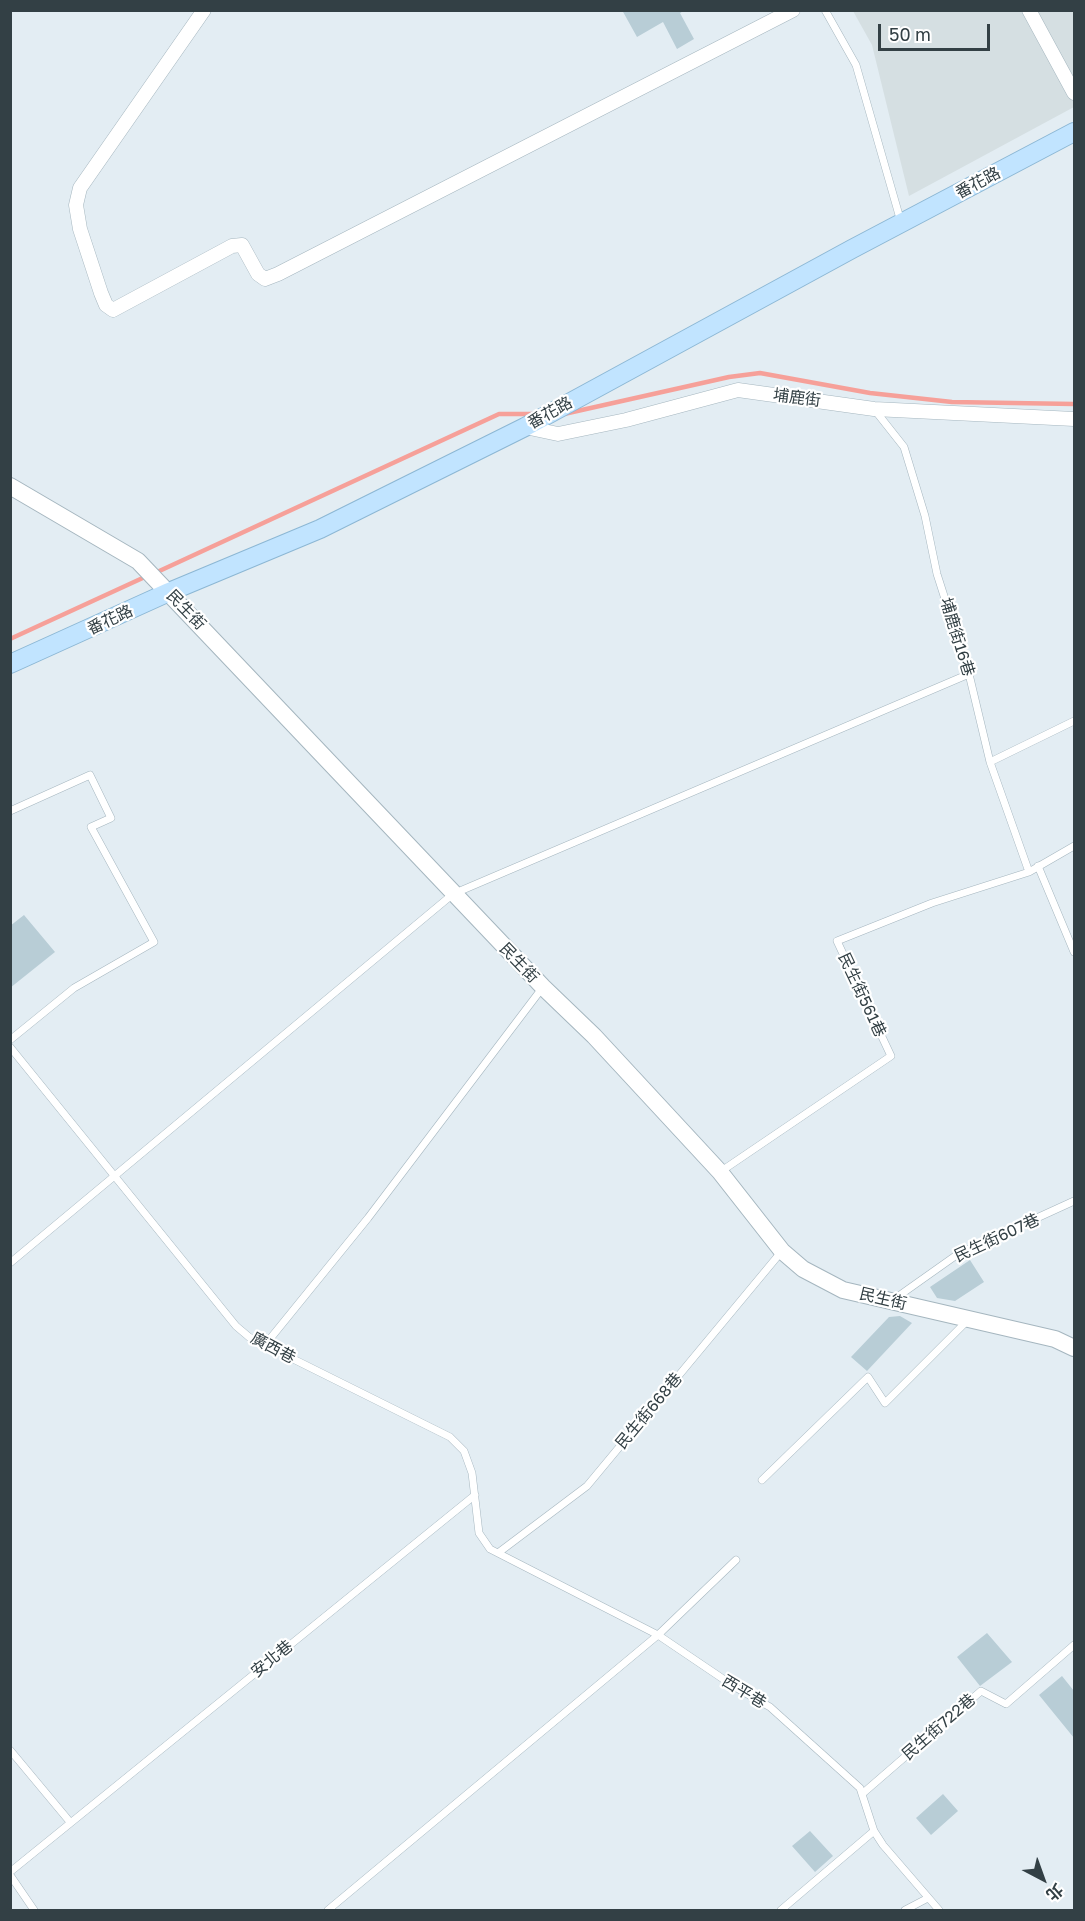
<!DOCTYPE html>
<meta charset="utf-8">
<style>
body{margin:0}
#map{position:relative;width:1085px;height:1921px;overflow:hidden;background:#e3edf3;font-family:"Golos Text","Noto Sans TC",sans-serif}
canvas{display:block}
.frame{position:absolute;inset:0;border:12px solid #334045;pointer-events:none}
.north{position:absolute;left:1013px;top:1849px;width:60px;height:60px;-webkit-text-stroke:4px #fff;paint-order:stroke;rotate:139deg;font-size:16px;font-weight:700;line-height:24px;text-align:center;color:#334045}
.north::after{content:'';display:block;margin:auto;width:21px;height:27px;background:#334045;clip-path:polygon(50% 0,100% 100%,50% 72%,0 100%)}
.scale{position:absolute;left:878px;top:24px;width:112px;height:27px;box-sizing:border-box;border:3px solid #334045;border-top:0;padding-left:8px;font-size:18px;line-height:21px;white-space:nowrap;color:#334045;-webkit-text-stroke:4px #fff;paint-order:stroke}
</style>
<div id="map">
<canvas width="1085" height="1921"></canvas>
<div class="frame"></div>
<div class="north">北</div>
<div class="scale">50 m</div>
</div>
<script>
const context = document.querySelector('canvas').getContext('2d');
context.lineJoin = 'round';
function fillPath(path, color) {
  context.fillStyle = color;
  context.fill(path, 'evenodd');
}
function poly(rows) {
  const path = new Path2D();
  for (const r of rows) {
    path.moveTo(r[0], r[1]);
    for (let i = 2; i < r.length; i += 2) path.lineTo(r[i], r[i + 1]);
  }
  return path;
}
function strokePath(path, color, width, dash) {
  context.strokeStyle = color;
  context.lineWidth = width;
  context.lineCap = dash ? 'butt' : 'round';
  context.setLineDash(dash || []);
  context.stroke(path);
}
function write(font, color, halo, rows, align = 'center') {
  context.font = font + ' "Golos Text","Noto Sans TC",sans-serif';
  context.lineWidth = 4.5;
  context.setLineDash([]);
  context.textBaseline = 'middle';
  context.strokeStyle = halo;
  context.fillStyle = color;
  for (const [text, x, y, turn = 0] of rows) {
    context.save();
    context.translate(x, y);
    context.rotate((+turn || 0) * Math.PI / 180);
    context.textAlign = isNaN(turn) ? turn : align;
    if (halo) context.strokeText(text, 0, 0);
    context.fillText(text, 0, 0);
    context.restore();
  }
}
const industrial = poly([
 [853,11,1074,11,1074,107,909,196,872,45]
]);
const stream = poly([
 [564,414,729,377,760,373,870,393,952,402,1074,404],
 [155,573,499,414,535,414],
 [10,639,147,576]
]);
const building = poly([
 [622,10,685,10,680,13,694,39,677,49,663,22,637,37],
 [24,915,55,952,10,988,10,926],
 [970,1260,984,1282,955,1301,937,1298,930,1287],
 [900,1316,912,1323,867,1371,851,1357,889,1317],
 [987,1633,1012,1662,980,1686,957,1657],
 [1062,1676,1074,1691,1074,1738,1039,1695],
 [943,1794,958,1811,931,1835,916,1818],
 [810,1831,833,1856,815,1872,792,1846]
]);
const service = poly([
 [825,10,856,65,901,222],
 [874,409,904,447,925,516,937,574,969,674,990,762,1029,872],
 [990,762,1074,721],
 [10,811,90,775,111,818,91,827,154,942,74,988,10,1040],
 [1038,866,1074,952],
 [10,1047,236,1326,249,1337,450,1437,464,1451,472,1473,479,1533,490,1549,658,1635,735,1687,770,1707,860,1788,874,1831,883,1845,939,1910],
 [720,1172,891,1056,837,941,932,903,1029,872,1074,846],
 [10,1263,453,894,969,674],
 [893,1300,958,1254,1074,1201],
 [265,1345,368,1218,543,987],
 [762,1480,868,1377,885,1403,968,1320],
 [498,1553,587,1486,782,1251],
 [10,1750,70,1822],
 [862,1794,981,1691,1006,1704,1074,1645],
 [10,1872,475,1495],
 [10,1875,34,1910],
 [328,1910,658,1635,736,1560],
 [781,1910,874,1831],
 [905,1910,928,1898]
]);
const minor = poly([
 [204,10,80,188,76,205,80,229,101,293,106,305,113,310,232,246,242,245,258,274,265,279,278,274,793,10],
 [1029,10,1074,93],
 [525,427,558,434,626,420,738,390,874,409,1074,419]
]);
const tertiary = poly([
 [10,486,138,561,543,987,594,1036,720,1172,782,1251,803,1269,843,1290,1055,1339,1074,1348]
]);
const secondary = poly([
 [10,664,169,592,320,529,525,427,852,249,1074,132]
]);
const streetNames = [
 ["番花路",978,183,-28],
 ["埔鹿街",797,398,7],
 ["番花路",550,413,-29],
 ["民生街",186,610,46],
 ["番花路",110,620,-25],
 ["埔鹿街16巷",957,637,73],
 ["民生街",519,963,46],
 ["民生街561巷",862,995,65],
 ["民生街607巷",997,1238,-25],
 ["民生街",883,1299,13],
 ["廣西巷",273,1348,28],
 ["民生街668巷",649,1411,-50],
 ["安北巷",272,1659,-39],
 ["西平巷",744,1692,31],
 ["民生街722巷",939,1727,-41]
];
fillPath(industrial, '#d5dfe2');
strokePath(stream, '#f6a099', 4.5);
fillPath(building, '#b8cdd6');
strokePath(service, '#a5b6bf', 8);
strokePath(minor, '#a5b6bf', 15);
strokePath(tertiary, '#a5b6bf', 18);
strokePath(secondary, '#8cb7d4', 20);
strokePath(service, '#fff', 7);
strokePath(minor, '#fff', 14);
strokePath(tertiary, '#fff', 16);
strokePath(secondary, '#c1e4ff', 18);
write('16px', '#334045', '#fff', streetNames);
</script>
